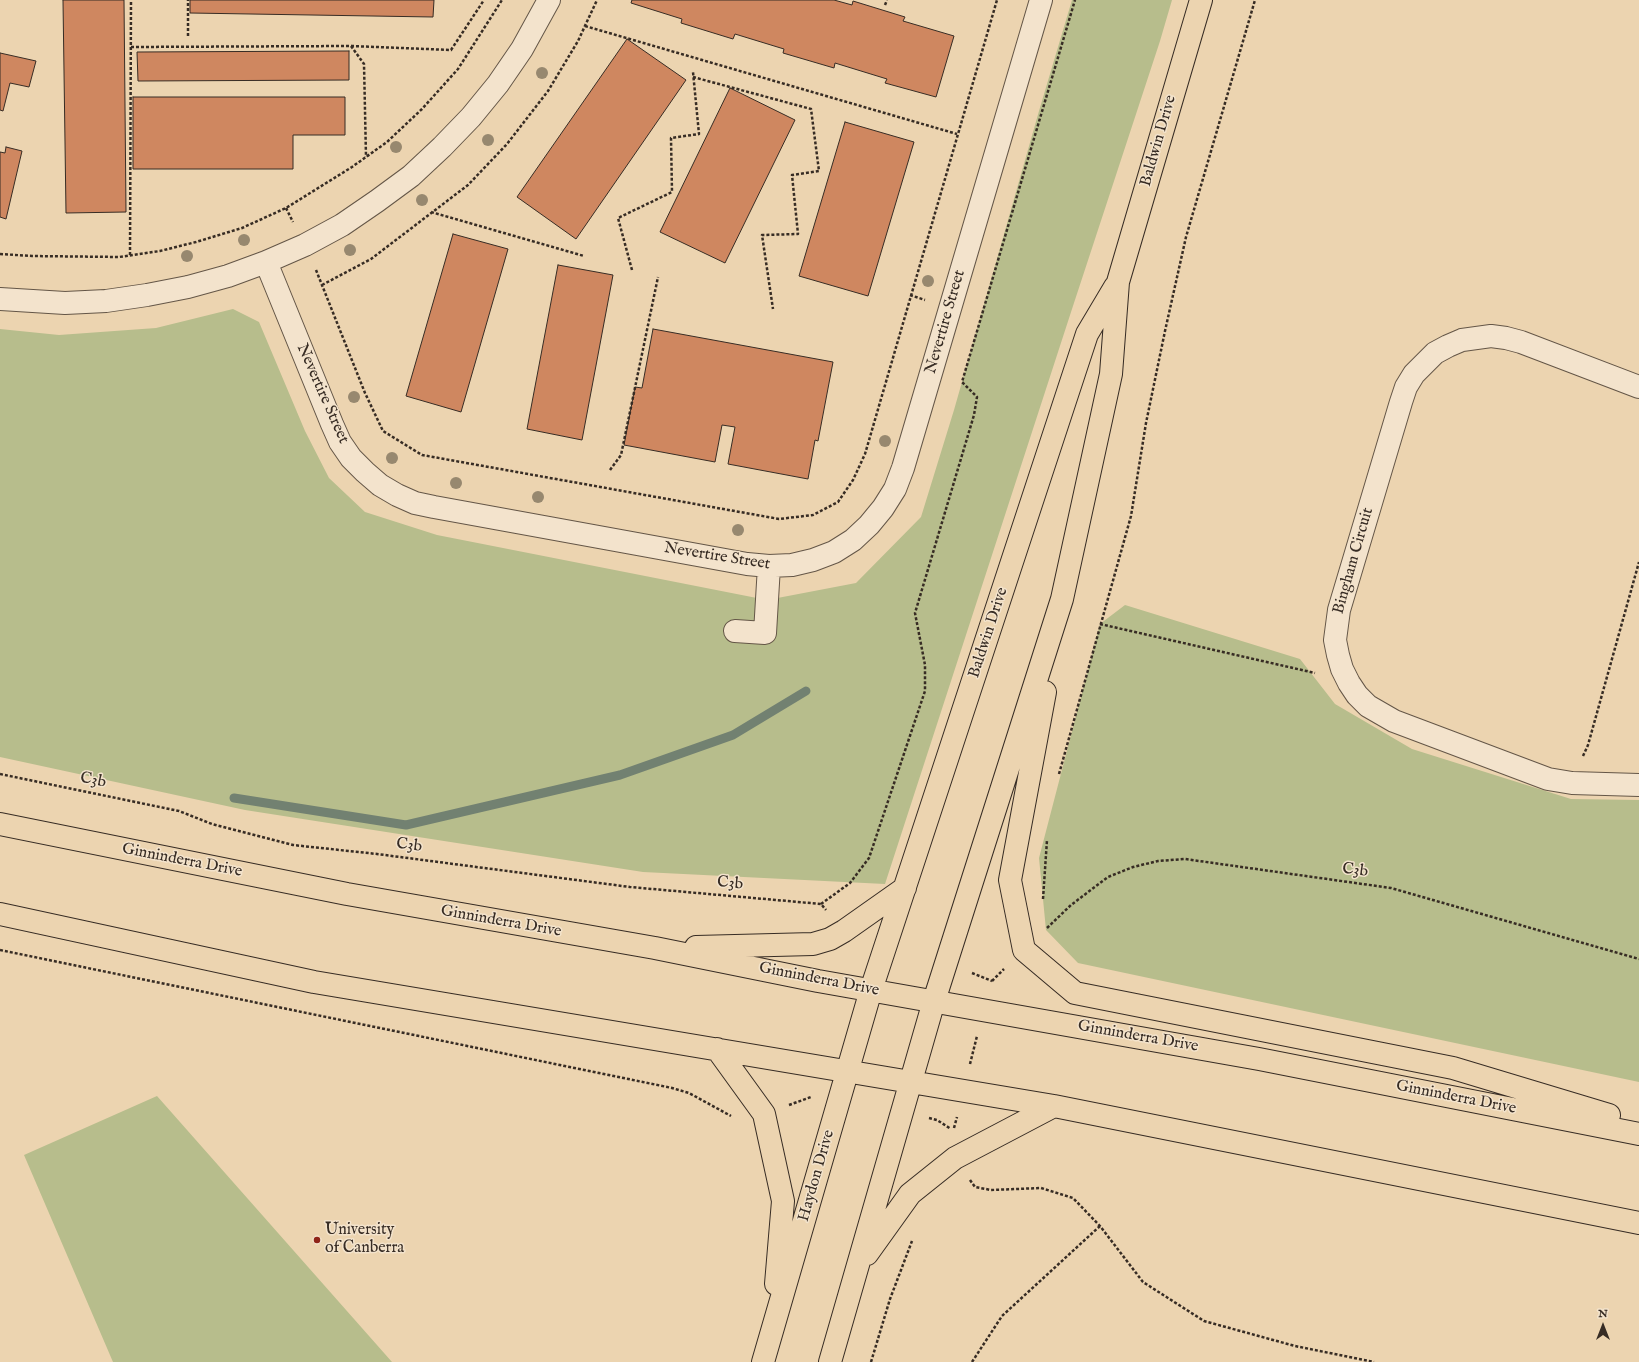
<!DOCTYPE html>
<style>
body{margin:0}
#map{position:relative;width:1639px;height:1362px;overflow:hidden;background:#ecd4b0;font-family:"IM FELL English",serif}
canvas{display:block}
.north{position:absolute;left:1583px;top:1306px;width:40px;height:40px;-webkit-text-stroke:3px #f3e3cc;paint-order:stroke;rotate:0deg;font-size:11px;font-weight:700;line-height:16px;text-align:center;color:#372c24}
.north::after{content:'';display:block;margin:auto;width:14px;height:18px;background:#372c24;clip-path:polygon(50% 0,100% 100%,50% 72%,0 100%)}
</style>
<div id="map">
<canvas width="1639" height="1362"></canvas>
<div class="north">N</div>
</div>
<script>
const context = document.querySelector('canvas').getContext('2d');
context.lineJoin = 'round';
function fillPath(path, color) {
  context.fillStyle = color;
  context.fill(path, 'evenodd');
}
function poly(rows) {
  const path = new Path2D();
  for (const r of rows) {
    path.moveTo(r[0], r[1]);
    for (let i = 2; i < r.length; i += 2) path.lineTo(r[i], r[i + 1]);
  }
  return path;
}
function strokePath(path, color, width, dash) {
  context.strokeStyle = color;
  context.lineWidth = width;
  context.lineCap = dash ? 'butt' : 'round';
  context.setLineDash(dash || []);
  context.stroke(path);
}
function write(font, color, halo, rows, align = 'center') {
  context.font = font + ' "IM FELL English",serif';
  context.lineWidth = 3;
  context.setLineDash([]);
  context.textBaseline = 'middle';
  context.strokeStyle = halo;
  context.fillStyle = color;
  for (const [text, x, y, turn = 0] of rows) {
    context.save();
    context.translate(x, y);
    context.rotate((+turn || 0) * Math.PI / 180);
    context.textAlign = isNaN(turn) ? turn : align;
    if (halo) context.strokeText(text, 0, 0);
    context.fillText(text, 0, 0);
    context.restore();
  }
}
const green = poly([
 [1072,0,1172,0,1160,41,1072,309,885,884,643,872,245,810,0,757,0,329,59,335,156,328,233,309,259,322,305,431,329,478,365,512,437,535,767,600,856,583,921,517,954,410,1039,111],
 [1125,605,1300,659,1335,704,1412,749,1571,799,1639,800,1639,1082,1078,963,1046,930,1039,858,1100,624],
 [157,1096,392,1362,113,1362,24,1155]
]);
const stream = poly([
 [234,798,406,825,620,775,733,735,806,691]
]);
const building = poly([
 [63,0,124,0,126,212,66,213,63,0],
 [190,0,434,0,433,17,190,13,190,0],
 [632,0,834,0,852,5,853,1,905,17,903,21,954,36,936,97,885,83,887,79,835,63,834,68,783,53,784,49,735,34,733,39,681,23,682,19,631,3,632,0],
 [627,39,686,80,576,239,517,197,627,39],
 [349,51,349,80,138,81,137,52,349,51],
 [0,53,36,61,29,87,10,83,3,111,0,110,0,53],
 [730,88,795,120,725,263,660,232,730,88],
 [133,97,345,97,345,135,293,135,293,169,133,169,133,97],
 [845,122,914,142,868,296,799,276,845,122],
 [6,147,22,151,6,219,0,217,0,152,5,153,6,147],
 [453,234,508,249,461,412,406,396,453,234],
 [558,265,613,275,582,440,527,429,558,265],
 [653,329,833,362,818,441,815,440,808,479,728,464,735,427,722,425,715,462,624,445,635,387,642,388,653,329]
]);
const path = poly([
 [885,5,887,0],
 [585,26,957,134],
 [188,36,188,0],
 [351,46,451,50,484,0],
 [131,47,351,46,364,64,366,157],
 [693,77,811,109,819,171,792,175,798,234,762,235,773,309],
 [286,208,293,222],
 [431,212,584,256],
 [0,254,32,256,119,257,160,251,196,242,242,228,286,208,352,167,387,142,422,109,458,69,502,0],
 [130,255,131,0],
 [316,270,365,393,383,431,422,455,779,519,813,515,838,502,853,480,865,454,997,0],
 [632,270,618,218,672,192,671,138,699,134,693,72],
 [322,285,371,259,468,185,507,144,548,91,578,41,597,0],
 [910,295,925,300],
 [610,470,621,455,658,277],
 [1100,624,1315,673],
 [1583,756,1588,745,1639,562],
 [0,774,179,811,212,824,293,845,377,854,630,887,821,904,826,910],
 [1059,774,1131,516,1146,423,1165,331,1186,237,1255,0],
 [1043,899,1047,840],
 [821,904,850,883,869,858,925,691,925,665,915,613,974,415,977,397,962,382,1075,0],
 [1047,928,1071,905,1108,877,1133,867,1158,861,1185,859,1391,888,1639,959],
 [0,950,672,1088,689,1093,731,1116],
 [972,973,992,981],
 [992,981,1004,969],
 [970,1064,977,1036],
 [789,1105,811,1097],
 [929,1118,937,1120,951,1129],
 [954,1128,957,1117],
 [970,1180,975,1187,991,1190,1041,1188,1073,1198,1100,1226,1143,1282,1204,1321,1295,1346,1374,1362],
 [871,1362,890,1299,912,1241],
 [972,1362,1002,1316,1100,1226]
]);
const minor = poly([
 [266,262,332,424,340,442,351,458,365,472,380,485,397,495,415,503,434,507,747,564,769,566,792,565,813,560,834,552,853,540,869,525,883,508,895,489,903,468,1041,0],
 [0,299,65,303,106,301,147,295,188,287,228,276,266,262,305,245,342,225,377,201,411,176,442,147,471,117,498,84,522,49,549,0],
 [1639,387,1521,342,1506,338,1491,336,1462,340,1448,346,1435,353,1414,374,1406,387,1401,402,1339,610,1335,640,1338,655,1342,669,1349,683,1357,695,1368,706,1394,721,1548,779,1572,783,1639,785],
 [735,631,765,633,769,566]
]);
const major = poly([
 [1045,692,1010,880,1024,950,1075,993,1453,1068,1609,1115],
 [0,824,347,894,655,948,818,981,1259,1059,1639,1134],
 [0,914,314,982,1054,1106,1639,1223],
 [696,947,813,944,830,939,844,931,905,888],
 [717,1049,764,1114,783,1201,776,1284],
 [867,1254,910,1194,955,1158,1054,1106],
 [763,1362,871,990,1087,334,1115,287],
 [830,1362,934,1001,1062,599,1111,374,1118,282,1201,0]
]);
const trees = [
 [542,73],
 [488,140],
 [396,147],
 [422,200],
 [244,240],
 [350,250],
 [187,256],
 [928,281],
 [354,397],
 [885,441],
 [392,458],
 [456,483],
 [538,497],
 [738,530]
];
const markers = [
 [317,1240,4,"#8f2418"]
];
const streetNames = [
 ["Baldwin Drive",1159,141,-74],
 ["Nevertire Street",946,322,-74],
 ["Nevertire Street",322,394,66],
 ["Nevertire Street",717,557,9],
 ["Bingham Circuit",1354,561,-74],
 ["Baldwin Drive",989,633,-72],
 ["C3b",93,781,12],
 ["C3b",409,846,8],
 ["Ginninderra Drive",182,861,11],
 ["C3b",1355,871,8],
 ["C3b",730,884,5],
 ["Ginninderra Drive",501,922,10],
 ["Ginninderra Drive",819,980,11],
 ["Ginninderra Drive",1138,1037,10],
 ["Ginninderra Drive",1456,1098,11],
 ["Haydon Drive",817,1176,-74]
];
const poiNames = [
 ["University",325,1231],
 ["of Canberra",325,1249]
];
fillPath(green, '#b7bd8c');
strokePath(stream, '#728171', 9);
fillPath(building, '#cf8760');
strokePath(building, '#372c24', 1);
strokePath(minor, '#645647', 24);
strokePath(major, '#372c24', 24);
strokePath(path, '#372c24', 2.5, [3, 2]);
strokePath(minor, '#f3e3cc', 22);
strokePath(major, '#ecd4b0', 22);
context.fillStyle = '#97886f';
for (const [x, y] of trees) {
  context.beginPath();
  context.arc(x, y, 6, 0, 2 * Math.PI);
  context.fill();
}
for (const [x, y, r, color] of markers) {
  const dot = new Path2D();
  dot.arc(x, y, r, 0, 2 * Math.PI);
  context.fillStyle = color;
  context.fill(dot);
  strokePath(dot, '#f3e3cc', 1.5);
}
write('16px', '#372c24', '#f3e3cc', streetNames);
write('16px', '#372c24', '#f3e3cc', poiNames, 'left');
</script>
